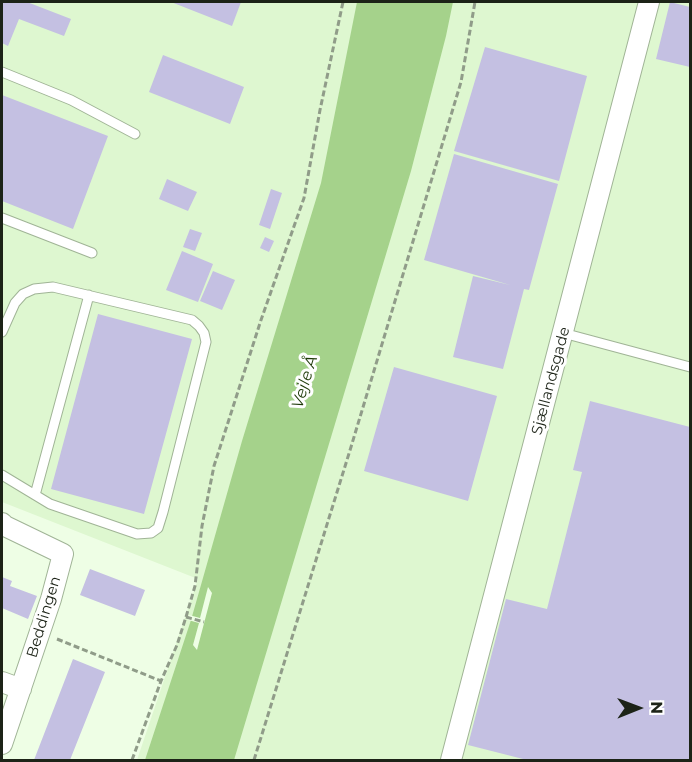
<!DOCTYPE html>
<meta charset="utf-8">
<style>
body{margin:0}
#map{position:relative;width:692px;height:762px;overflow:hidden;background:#eefee5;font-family:Montserrat,sans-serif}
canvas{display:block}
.frame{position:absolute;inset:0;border:3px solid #1c2317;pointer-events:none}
.north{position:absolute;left:608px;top:678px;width:60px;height:60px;-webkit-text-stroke:4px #fff;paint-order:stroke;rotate:89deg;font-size:16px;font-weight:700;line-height:24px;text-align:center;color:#1c2317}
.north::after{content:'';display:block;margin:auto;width:21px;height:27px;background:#1c2317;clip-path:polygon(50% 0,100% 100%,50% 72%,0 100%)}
</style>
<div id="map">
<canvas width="692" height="762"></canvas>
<div class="frame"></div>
<div class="north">N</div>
</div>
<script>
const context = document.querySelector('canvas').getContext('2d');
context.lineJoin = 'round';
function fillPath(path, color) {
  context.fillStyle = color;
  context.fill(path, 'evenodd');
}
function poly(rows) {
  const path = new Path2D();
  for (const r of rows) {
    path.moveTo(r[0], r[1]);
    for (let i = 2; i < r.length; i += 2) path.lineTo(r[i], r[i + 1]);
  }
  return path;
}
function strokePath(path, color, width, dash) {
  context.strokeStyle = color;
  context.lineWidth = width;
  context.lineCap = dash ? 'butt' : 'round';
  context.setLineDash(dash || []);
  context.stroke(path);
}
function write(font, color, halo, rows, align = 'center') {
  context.font = font + ' Montserrat,sans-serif';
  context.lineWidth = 6;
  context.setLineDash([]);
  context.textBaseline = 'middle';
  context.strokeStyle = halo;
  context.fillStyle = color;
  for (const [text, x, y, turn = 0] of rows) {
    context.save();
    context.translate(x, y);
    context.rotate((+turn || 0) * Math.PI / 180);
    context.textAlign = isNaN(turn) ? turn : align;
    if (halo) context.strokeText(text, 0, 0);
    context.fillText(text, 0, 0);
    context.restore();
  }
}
const built = poly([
 [2,2,690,2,690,760,137,760,198,579,2,502]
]);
const water = poly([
 [357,2,453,2,446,36,411,171,234,760,145,760,191,620,242,441,321,183]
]);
const pier = poly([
 [208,587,212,593,197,650,193,645,199,623,188,620,189,615,200,618]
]);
const building = poly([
 [2,2,27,2,71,19,64,36,19,19,8,46,2,43],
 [171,2,241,2,232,26],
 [670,2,690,7,690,67,656,59],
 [485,47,587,76,559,181,454,151],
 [163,55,244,87,230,124,149,92],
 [2,95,108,136,73,229,2,201],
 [454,154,558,184,529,290,524,289,503,369,453,357,473,276,510,285,424,260],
 [167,179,197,192,188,211,159,199],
 [271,189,282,193,270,229,259,225],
 [190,229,202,233,195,251,183,247],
 [265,237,274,241,269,252,260,248],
 [182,251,213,264,198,302,166,290],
 [213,271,235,280,222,310,200,301],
 [98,314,192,339,144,514,51,489],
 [394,367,497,396,468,501,364,471],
 [590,401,690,427,690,760,527,760,468,745,506,599,547,609,582,472,573,470],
 [90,569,145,590,135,616,80,595],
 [2,577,12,581,10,586,37,596,28,619,2,608],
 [73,659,105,672,70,760,34,760]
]);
const path = poly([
 [186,617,204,622],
 [57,639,161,681],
 [132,760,161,681,177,645,186,617,195,586,202,526,214,466,261,320,304,198,320,110,343,2],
 [254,760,351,447,461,82,475,2]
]);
const service = poly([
 [2,72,71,100,135,134],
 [2,218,92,253],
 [2,332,15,303,23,294,34,289,53,287,192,320,199,326,204,333,206,342,163,512,158,528,151,533,137,534,50,504,2,475],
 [563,333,690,367],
 [35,495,89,295]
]);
const minor = poly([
 [2,523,5,526,63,554,51,599,2,744],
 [2,682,21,689],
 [451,760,649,2]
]);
const streetNames = [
 ["Sjællandsgade",551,381,-75],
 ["Beddingen",44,617,-73]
];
const waterNames = [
 ["Vejle Å",305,382,-73]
];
fillPath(built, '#def7d0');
fillPath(water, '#a5d28b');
fillPath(pier, '#eefee5');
fillPath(building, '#c4c0e2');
strokePath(service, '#a0b496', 11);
strokePath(minor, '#a0b496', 22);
strokePath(path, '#909c89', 3, [6, 3]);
strokePath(service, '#fff', 9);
strokePath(minor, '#fff', 20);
write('15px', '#1c2317', '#fff', streetNames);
write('italic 16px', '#1d3907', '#fff', waterNames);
</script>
